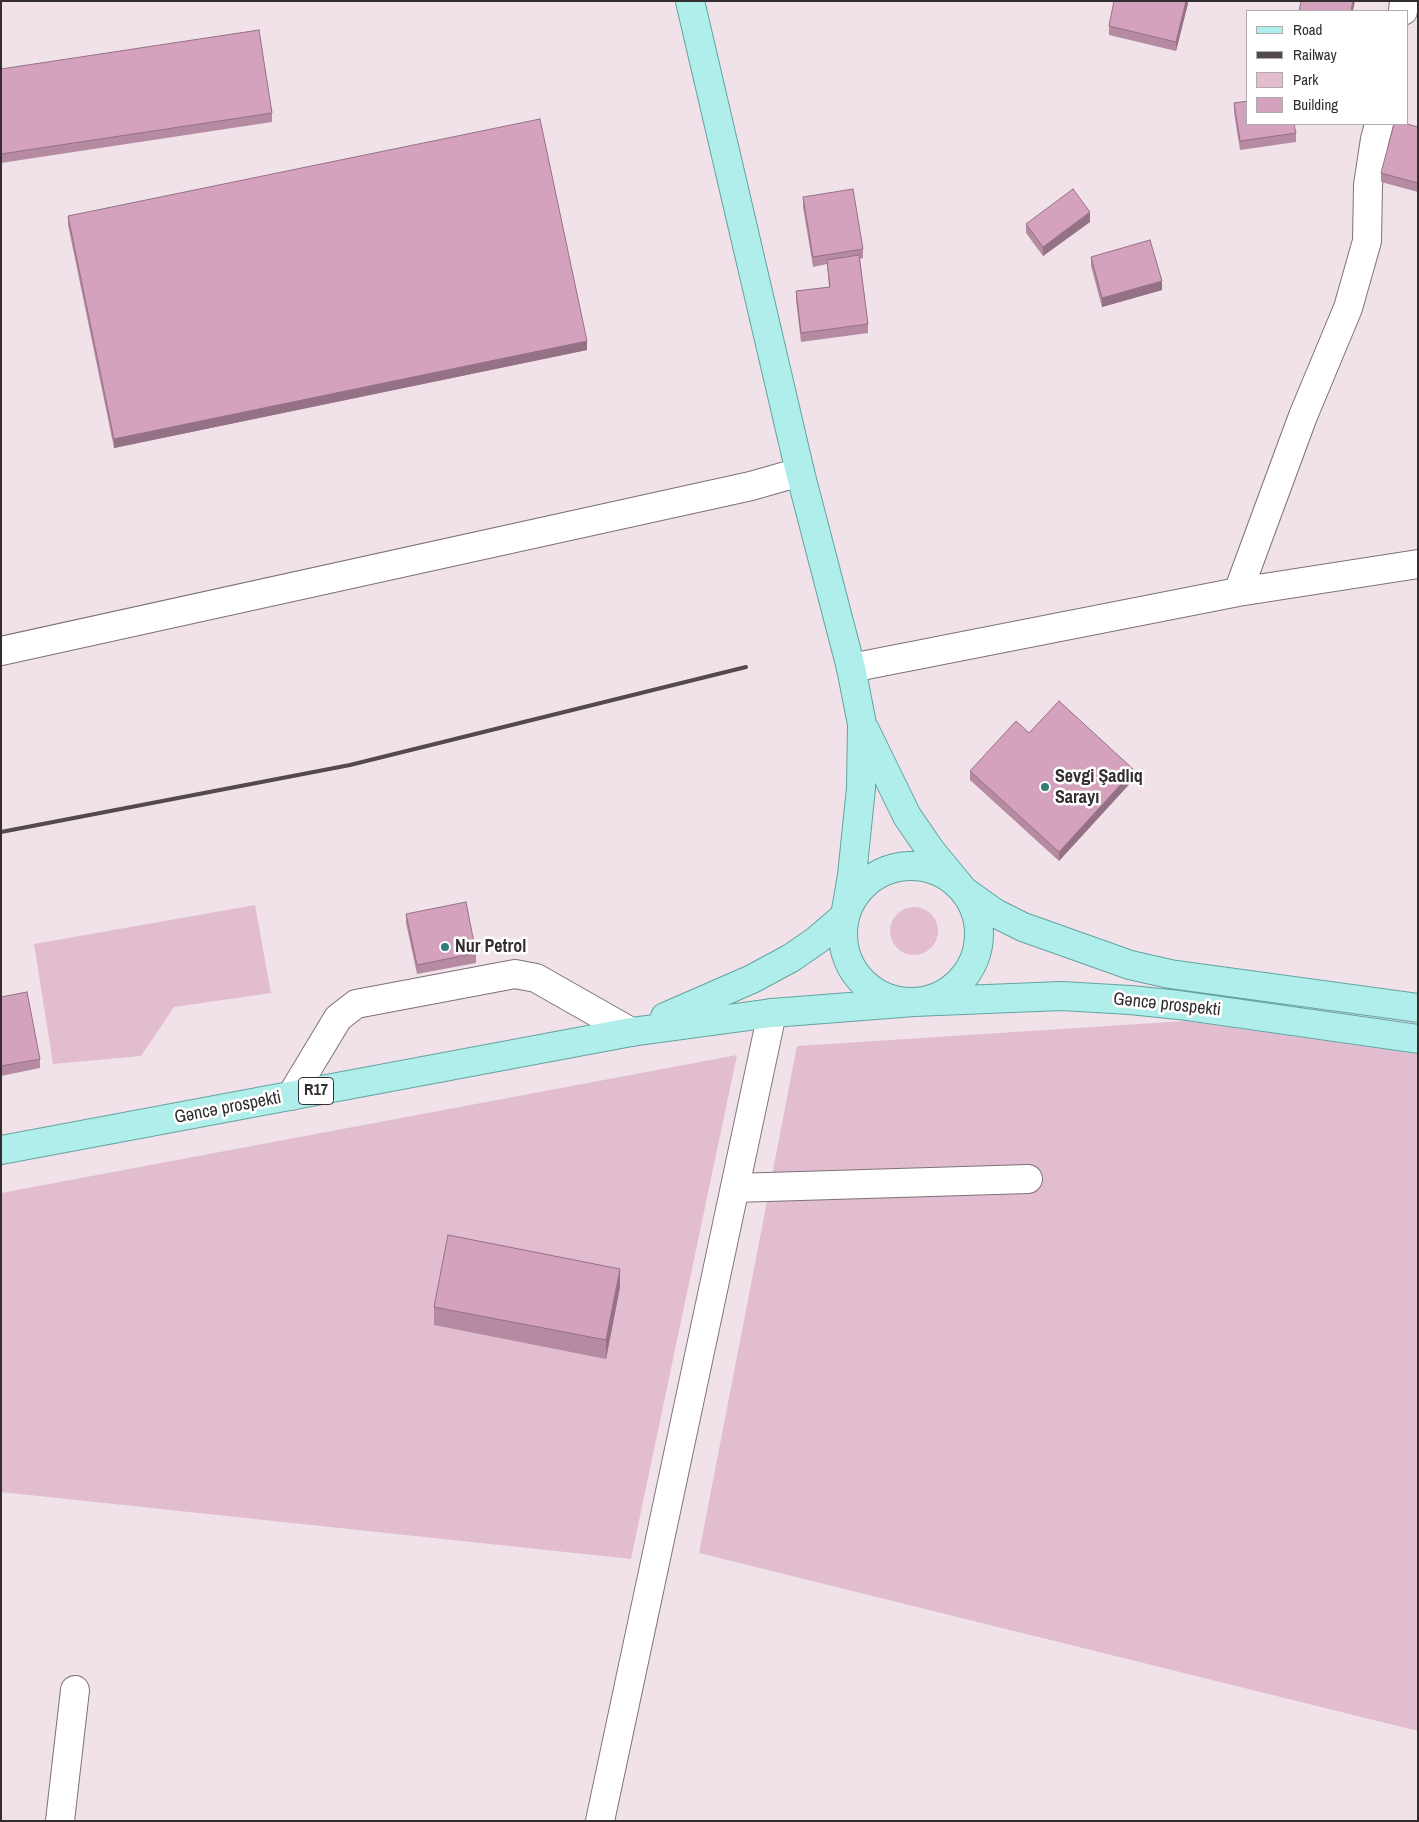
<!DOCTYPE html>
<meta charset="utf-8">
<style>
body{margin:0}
#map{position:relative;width:1419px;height:1822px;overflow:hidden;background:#f1e2e9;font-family:"Archivo Narrow",sans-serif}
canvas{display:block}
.frame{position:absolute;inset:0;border:2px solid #332d30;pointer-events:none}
.legend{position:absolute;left:1246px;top:10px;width:162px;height:115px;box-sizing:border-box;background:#fff;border:1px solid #adabac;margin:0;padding:6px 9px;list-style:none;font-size:15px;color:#332d30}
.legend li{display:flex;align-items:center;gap:10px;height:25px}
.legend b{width:25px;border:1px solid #adabac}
</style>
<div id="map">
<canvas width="1419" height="1822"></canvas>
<div class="frame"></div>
<ul class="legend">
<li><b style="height:6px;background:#b0eeeb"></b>Road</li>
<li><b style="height:6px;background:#524a4e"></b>Railway</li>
<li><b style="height:14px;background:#e2bdcf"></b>Park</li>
<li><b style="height:14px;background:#d4a2bc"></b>Building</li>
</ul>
</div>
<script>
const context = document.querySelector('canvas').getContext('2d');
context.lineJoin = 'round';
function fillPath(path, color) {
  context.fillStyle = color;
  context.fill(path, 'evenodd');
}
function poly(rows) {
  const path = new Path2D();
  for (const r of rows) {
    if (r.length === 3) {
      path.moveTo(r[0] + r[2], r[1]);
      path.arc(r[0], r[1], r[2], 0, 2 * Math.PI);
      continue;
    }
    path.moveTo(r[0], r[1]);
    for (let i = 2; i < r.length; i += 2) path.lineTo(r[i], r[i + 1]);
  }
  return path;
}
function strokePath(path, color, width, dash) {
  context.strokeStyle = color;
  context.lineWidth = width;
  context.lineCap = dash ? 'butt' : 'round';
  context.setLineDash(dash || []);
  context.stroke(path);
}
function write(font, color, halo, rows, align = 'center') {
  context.font = font + ' "Archivo Narrow",sans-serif';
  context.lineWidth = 5;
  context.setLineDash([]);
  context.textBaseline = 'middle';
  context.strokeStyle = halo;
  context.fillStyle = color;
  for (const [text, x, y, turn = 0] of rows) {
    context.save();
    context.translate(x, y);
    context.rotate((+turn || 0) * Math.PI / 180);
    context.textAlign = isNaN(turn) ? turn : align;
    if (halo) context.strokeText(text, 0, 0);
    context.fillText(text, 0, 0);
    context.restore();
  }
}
const green = poly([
 [255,905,271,993,174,1007,141,1056,53,1064,34,944],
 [914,931,24],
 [1185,1021,1418,1054,1418,1731,699,1553,797,1046],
 [737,1055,631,1559,1,1492,1,1193]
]);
const minor = poly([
 [1403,11,1404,1],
 [1238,592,1303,416,1348,308,1367,241,1368,185,1375,139,1379,124],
 [1,651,751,486,800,472],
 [851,668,1238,592,1418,564],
 [291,1096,338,1018,356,1004,515,974,536,978,631,1032],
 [735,1188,1028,1179],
 [60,1821,75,1690],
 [600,1821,772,1013]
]);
const major = poly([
 [865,730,907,816,931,851,964,891,995,913,1023,927,1130,965,1170,974,1418,1008],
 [911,934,68],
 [665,1017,752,979,791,958,817,940,845,916,852,875,861,788,862,724,851,668,800,472,690,1],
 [1,1150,631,1032,772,1013,914,1002,1061,996,1130,1000,1179,1005,1418,1039]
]);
const rail = poly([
 [1,832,350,765,746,667]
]);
const wall = poly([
 [1188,1,1176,51,1109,35,1109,26],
 [1,69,272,113,272,122,1,163],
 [1234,103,1296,133,1296,142,1240,150,1234,112],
 [1418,127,1418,192,1381,182,1381,173],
 [803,197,863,249,863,258,860,259,868,324,868,333,801,342,796,300,796,291,829,287,827,264,813,267,803,207],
 [68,216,587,350,114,448,68,225],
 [1090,222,1043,256,1026,233,1026,224],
 [1091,257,1162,290,1102,307,1091,266],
 [1029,733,1134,779,1059,861,970,780,970,771],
 [406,914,476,953,476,963,417,974,406,923],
 [1,997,40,1059,40,1068,1,1076],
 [620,1287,606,1359,434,1325,434,1307]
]);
const shadedWall = poly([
 [1186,1,1188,1,1188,4,1176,51,1176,42],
 [1353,1,1355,1,1353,11,1351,11],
 [1090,212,1090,222,1043,256,1043,247],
 [1162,281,1162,290,1102,307,1102,298],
 [587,341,587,350,114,448,114,439],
 [1134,770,1134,779,1059,861,1059,852],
 [620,1269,620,1287,606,1359,606,1340]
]);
const building = poly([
 [1114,1,1186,1,1176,42,1109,26,1114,1],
 [1301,1,1353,1,1351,11,1299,11,1301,1],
 [259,30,272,113,1,154,1,69,259,30],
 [1248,101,1248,124,1294,124,1296,133,1240,141,1234,103,1248,101],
 [540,119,587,341,114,439,68,216,540,119],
 [1394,124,1407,124,1418,127,1418,183,1381,173,1394,124],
 [853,189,863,249,813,257,803,197,853,189],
 [1073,189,1090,212,1043,247,1026,224,1073,189],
 [1150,240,1162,281,1102,298,1091,257,1150,240],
 [859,255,868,324,801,333,796,291,830,287,827,260,859,255],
 [1059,701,1134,770,1059,852,970,771,1016,721,1029,733,1059,701],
 [466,902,476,953,417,965,406,914,466,902],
 [27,992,40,1059,1,1066,1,997,27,992],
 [448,1235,620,1269,606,1340,434,1307,448,1235]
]);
const markers = [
 [1045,787,5,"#337b78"],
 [445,947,5,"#337b78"]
];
const shields = [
 [316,1091,35]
];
const shieldNames = [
 ["R17",316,1091]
];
const poiNames = [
 ["Sevgi Şadlıq",1055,777],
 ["Sarayı",1055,798],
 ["Nur Petrol",455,947]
];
const streetNames = [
 ["Gəncə prospekti",1167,1005,6],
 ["Gəncə prospekti",228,1108,-11]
];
fillPath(green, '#e2bdcf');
strokePath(minor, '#7e7177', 30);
strokePath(major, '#62a3a1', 30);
strokePath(minor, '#fff', 28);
strokePath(major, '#b0eeeb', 28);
strokePath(rail, '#524a4e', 4);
fillPath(wall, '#b68ba2');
fillPath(shadedWall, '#947184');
fillPath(building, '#d4a2bc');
strokePath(building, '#947184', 1);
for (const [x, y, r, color] of markers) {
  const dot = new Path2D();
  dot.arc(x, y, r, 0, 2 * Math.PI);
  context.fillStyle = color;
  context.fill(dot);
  strokePath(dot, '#fff', 2);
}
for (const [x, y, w] of shields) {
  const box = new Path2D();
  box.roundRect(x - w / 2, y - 13.5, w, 27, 4);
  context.fillStyle = '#fff';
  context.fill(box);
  strokePath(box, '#332d30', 1);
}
write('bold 16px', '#332d30', null, shieldNames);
write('bold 18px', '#332d30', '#fff', poiNames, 'left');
write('18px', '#332d30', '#fff', streetNames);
</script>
